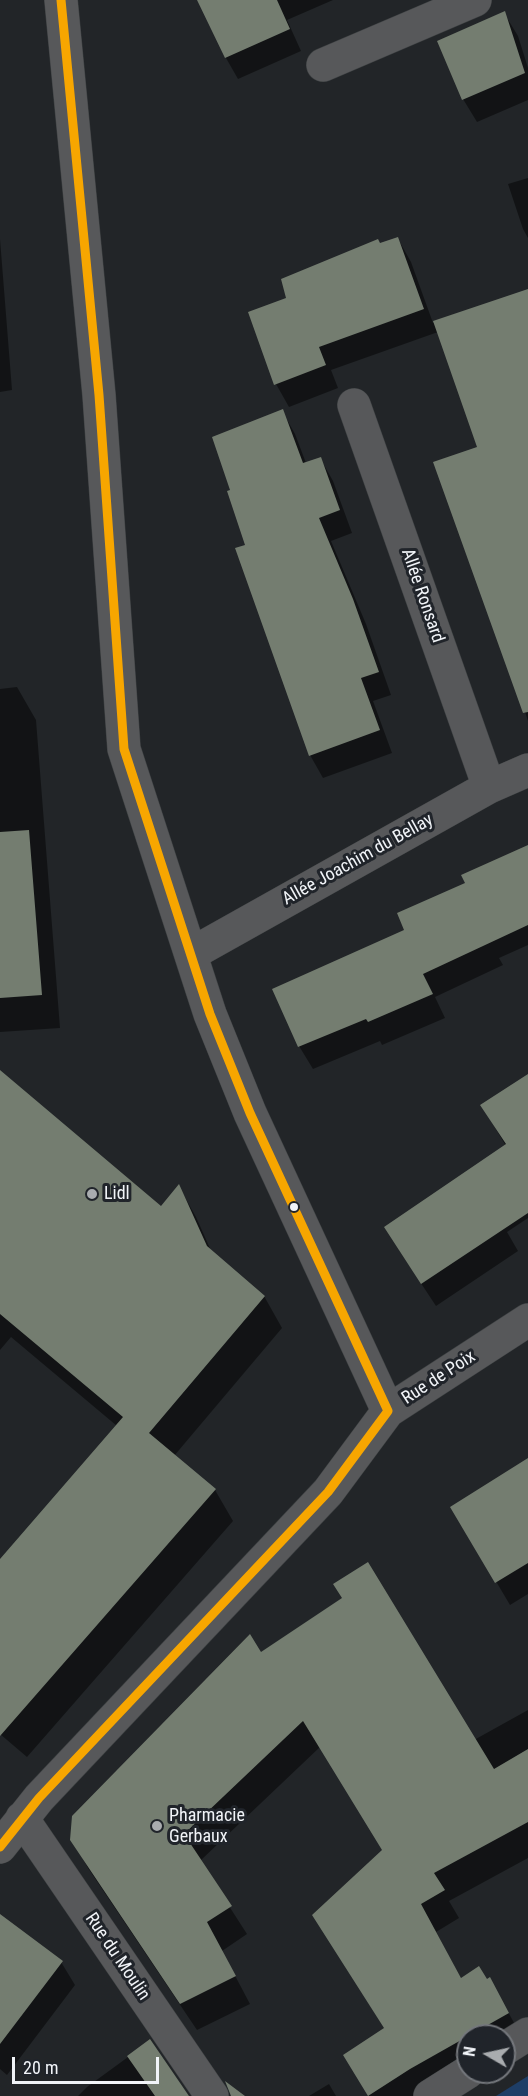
<!DOCTYPE html>
<meta charset="utf-8">
<style>
body{margin:0}
#map{position:relative;width:528px;height:2096px;overflow:hidden;background:#222528;font-family:"Roboto Condensed",sans-serif}
canvas{display:block}
.north{position:absolute;left:456px;top:2024px;width:60px;height:60px;box-sizing:border-box;background:#20242a;border:2px solid #74777c;border-radius:50%;rotate:279deg;font-size:16px;font-weight:700;line-height:24px;text-align:center;color:#f1f4f8}
.north::after{content:'';display:block;margin:auto;width:21px;height:27px;background:#a9acaf;clip-path:polygon(50% 0,100% 100%,50% 72%,0 100%)}
.scale{position:absolute;left:12px;top:2057px;width:147px;height:27px;box-sizing:border-box;border:3px solid #f1f4f8;border-top:0;padding-left:8px;font-size:18px;line-height:21px;white-space:nowrap;color:#f1f4f8;-webkit-text-stroke:4px #20242a;paint-order:stroke}
</style>
<div id="map">
<canvas width="528" height="2096"></canvas>
<div class="north">N</div>
<div class="scale">20 m</div>
</div>
<script>
const context = document.querySelector('canvas').getContext('2d');
context.lineJoin = 'round';
function fillPath(path, color) {
  context.fillStyle = color;
  context.fill(path, 'evenodd');
}
function poly(rows) {
  const path = new Path2D();
  for (const r of rows) {
    path.moveTo(r[0], r[1]);
    for (let i = 2; i < r.length; i += 2) path.lineTo(r[i], r[i + 1]);
  }
  return path;
}
function strokePath(path, color, width, dash) {
  context.strokeStyle = color;
  context.lineWidth = width;
  context.lineCap = dash ? 'butt' : 'round';
  context.setLineDash(dash || []);
  context.stroke(path);
}
function write(font, color, halo, rows, align = 'center') {
  context.font = font + ' "Roboto Condensed",sans-serif';
  context.lineWidth = 6;
  context.setLineDash([]);
  context.textBaseline = 'middle';
  context.strokeStyle = halo;
  context.fillStyle = color;
  for (const [text, x, y, turn = 0] of rows) {
    context.save();
    context.translate(x, y);
    context.rotate((+turn || 0) * Math.PI / 180);
    context.textAlign = isNaN(turn) ? turn : align;
    if (halo) context.strokeText(text, 0, 0);
    context.fillText(text, 0, 0);
    context.restore();
  }
}
const green = poly([
 [528,2076,528,2096,496,2096]
]);
const shadow = poly([
 [199,0,333,0,287,20,301,51,238,79,226,58],
 [504,13,518,36,528,68,528,100,477,122,463,99],
 [528,178,528,238,523,229,508,184],
 [0,239,12,390,0,392],
 [398,239,411,262,433,323,522,293,528,303,528,721,515,681,479,448,438,332,331,370,338,388,289,407,276,384,288,299,380,245],
 [282,411,295,434,306,463,320,458,333,481,352,533,331,541,366,624,391,695,373,701,392,753,323,778,310,755,247,546],
 [17,687,36,720,60,1028,0,1032,0,689],
 [528,846,528,945,499,958,503,965,435,997,445,1018,382,1045,380,1041,313,1069,299,1046,406,931,467,884],
 [528,1082,528,1218,507,1232,518,1251,436,1306,399,1250,506,1146,482,1106],
 [0,1087,161,1208,179,1187,196,1217,212,1253,264,1296,282,1328,174,1456,215,1490,233,1521,27,1757,0,1734,0,1562,117,1426,11,1337,0,1350],
 [528,1460,528,1594,510,1605,452,1507],
 [260,1654,474,1740,528,1710,528,1858,449,1901,459,1918,436,1932,462,1980,486,1981,490,1979,524,2041,504,2036,468,2036,468,2072,426,2096,369,2096,345,2055,385,2029,313,1915,384,1851,320,1747,200,1861,247,1934,222,1951,250,2004,197,2030,88,1868,72,1839],
 [0,1935,61,1962,75,1985,7,2075,0,2069],
 [150,2041,189,2096,78,2096,87,2087],
 [329,2084,336,2096,309,2096]
]);
const building = poly([
 [197,0,277,0,290,29,225,58],
 [505,11,525,73,462,100,437,41],
 [398,237,424,309,319,347,326,365,274,385,248,312,286,298,281,279,378,239,380,243],
 [528,289,528,712,523,713,433,462,477,447,433,321],
 [283,409,303,463,321,457,340,510,319,518,353,599,379,672,361,678,380,730,309,756,235,548,245,545,227,491,230,490,212,437],
 [29,830,42,995,0,998,0,832],
 [528,845,528,925,423,974,433,994,368,1022,366,1019,298,1047,272,989,404,930,397,913,465,883,461,875],
 [0,1070,161,1206,179,1184,207,1246,265,1296,149,1433,216,1489,0,1736,0,1559,123,1417,0,1314],
 [528,1074,528,1213,421,1284,384,1227,506,1144,480,1105],
 [528,1458,528,1563,495,1583,450,1507],
 [368,1562,494,1769,528,1749,528,1822,434,1873,445,1890,421,1904,461,1978,479,1966,487,1979,490,1977,509,2013,410,2069,368,2096,343,2055,384,2028,312,1915,382,1850,303,1721,184,1834,232,1906,207,1922,236,1976,180,2004,70,1840,72,1816,250,1634,261,1652,342,1598,333,1584],
 [0,1914,63,1961,0,2044],
 [150,2039,189,2096,155,2096,127,2056],
 [225,2081,245,2096,231,2096]
]);
const street = poly([
 [61,0,99,395,124,749,210,1014,250,1113,388,1411],
 [323,65,475,0],
 [354,405,489,787],
 [191,954,489,787,528,770],
 [22,1818,212,2096],
 [0,1847,39,1798,328,1492,388,1411,528,1320],
 [504,2049,528,2034],
 [430,2096,468,2072]
]);
const bus1 = poly([
 [61,0,99,395,124,749,210,1014,250,1113,388,1411],
 [0,1847,39,1798,328,1492,388,1411]
]);
const markers = [
 [92,1194,6,"#a9acaf"],
 [294,1207,5,"#f1f4f8"],
 [157,1826,6,"#a9acaf"]
];
const streetNames = [
 ["Allée Ronsard",422,596,71],
 ["Allée Joachim du Bellay",358,860,-29],
 ["Rue de Poix",439,1378,-33],
 ["Rue du Moulin",117,1957,56]
];
const poiNames = [
 ["Lidl",104,1194],
 ["Pharmacie",169,1816],
 ["Gerbaux",169,1837]
];
fillPath(green, '#1e3e67');
fillPath(shadow, '#0007');
fillPath(building, '#747d70');
strokePath(street, '#3d4042', 34);
strokePath(street, '#57585a', 33);
strokePath(bus1, '#f7a600', 9);
for (const [x, y, r, color] of markers) {
  const dot = new Path2D();
  dot.arc(x, y, r, 0, 2 * Math.PI);
  context.fillStyle = color;
  context.fill(dot);
  strokePath(dot, '#20242a', 2);
}
write('18px', '#f1f4f8', '#20242a', streetNames);
write('18px', '#f1f4f8', '#20242a', poiNames, 'left');
</script>
